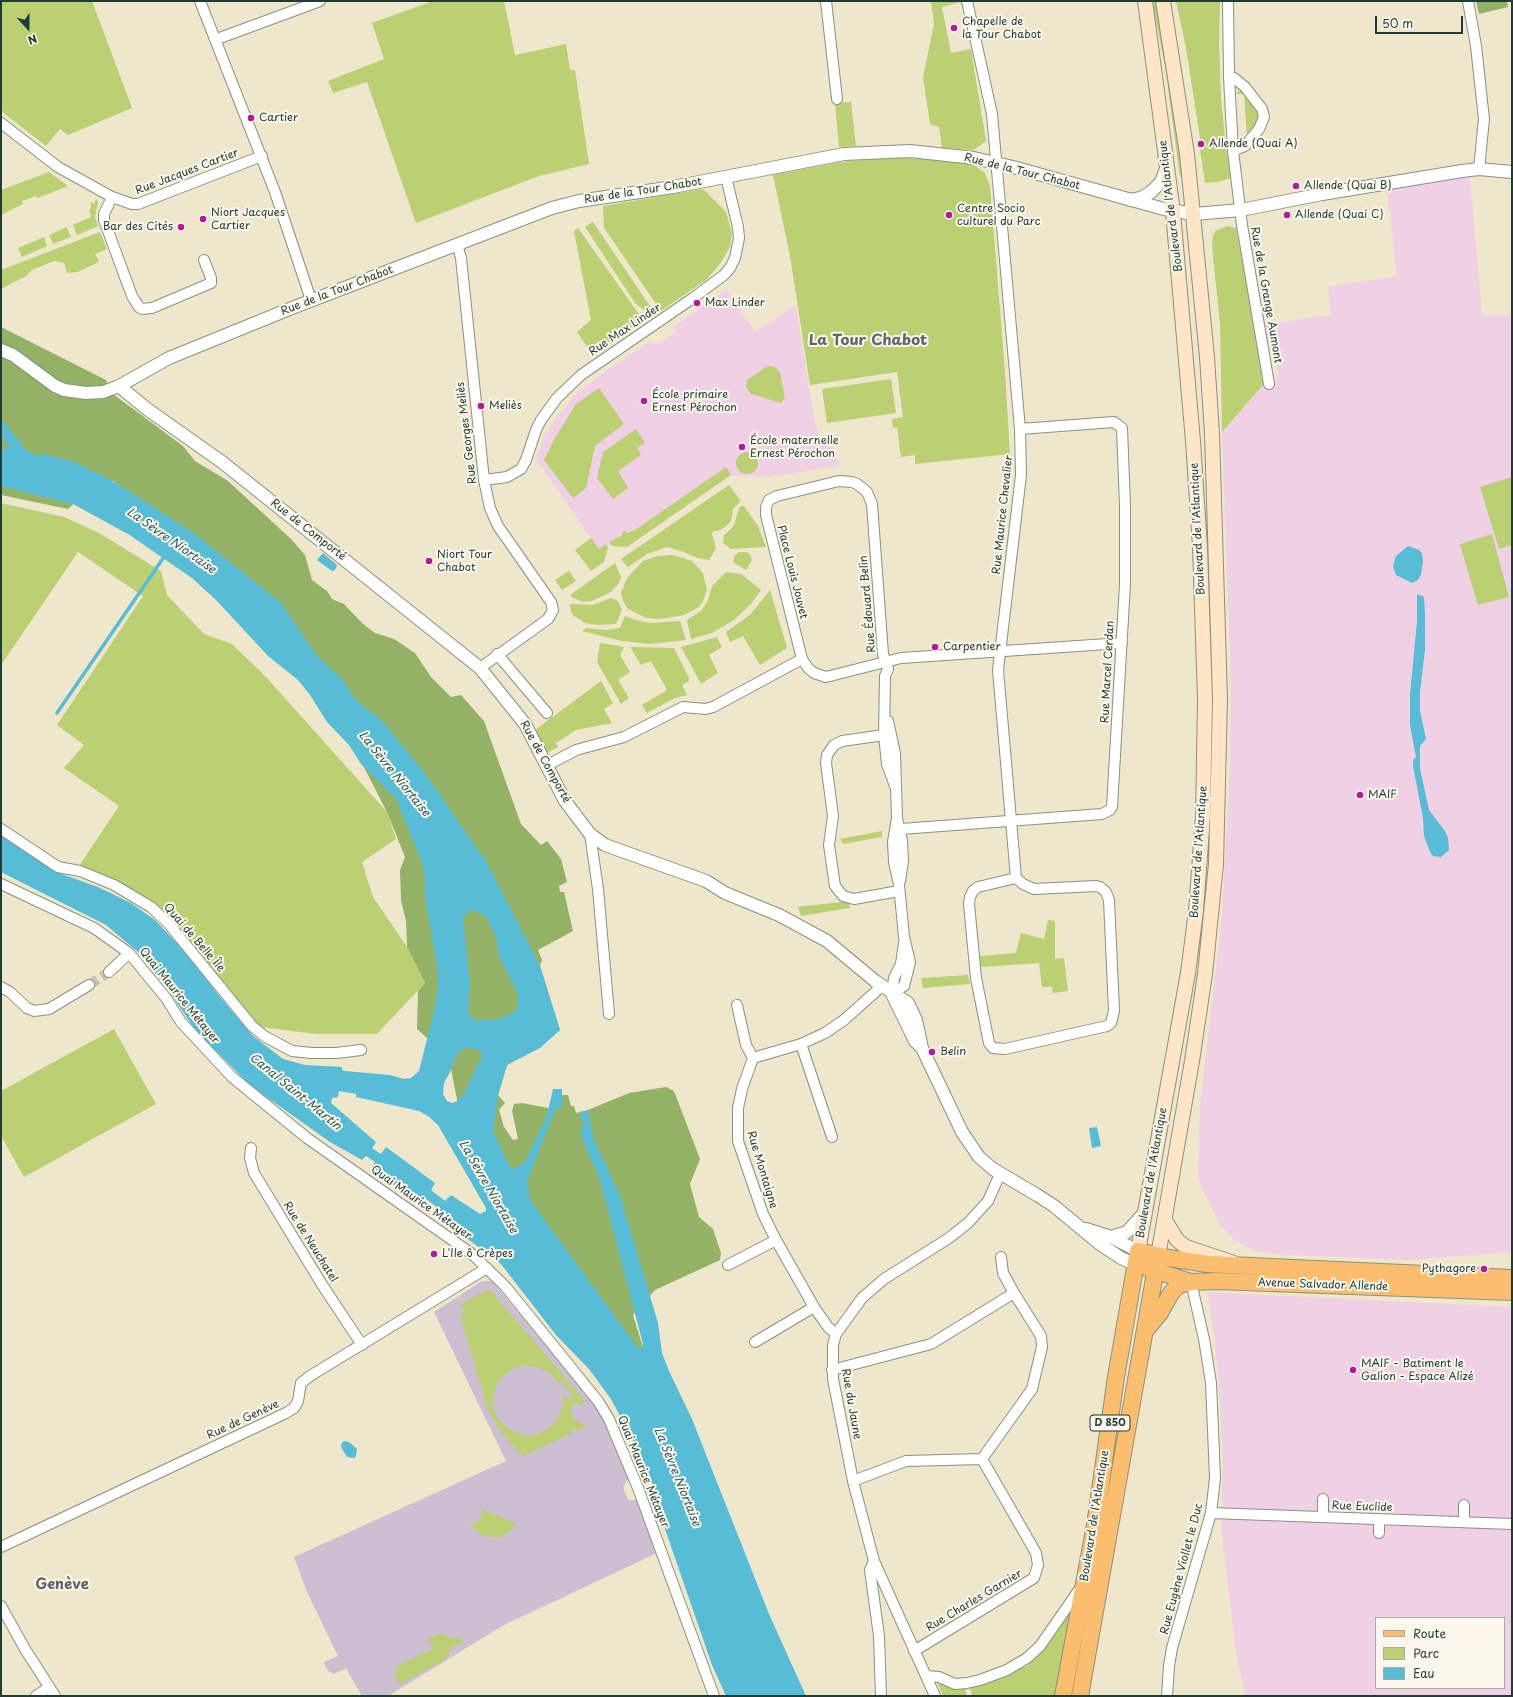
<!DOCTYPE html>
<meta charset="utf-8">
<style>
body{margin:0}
#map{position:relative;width:1513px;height:1697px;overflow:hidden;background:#efe7cb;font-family:"Playpen Sans",sans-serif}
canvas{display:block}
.frame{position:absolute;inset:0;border:2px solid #1f3d34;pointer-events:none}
.legend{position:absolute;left:1375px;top:1617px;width:130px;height:72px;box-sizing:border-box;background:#fbf7ec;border:1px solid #a3ada2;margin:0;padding:5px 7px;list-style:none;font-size:12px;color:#1f3d34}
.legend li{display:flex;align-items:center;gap:8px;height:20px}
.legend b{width:20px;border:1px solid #a3ada2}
.north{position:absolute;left:8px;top:8px;width:40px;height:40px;-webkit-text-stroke:3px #fbf7ec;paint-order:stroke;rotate:159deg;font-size:11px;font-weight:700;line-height:16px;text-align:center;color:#1f3d34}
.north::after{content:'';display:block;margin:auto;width:14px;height:18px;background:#1f3d34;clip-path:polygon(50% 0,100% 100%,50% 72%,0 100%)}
.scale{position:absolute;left:1375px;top:16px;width:88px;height:18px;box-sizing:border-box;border:2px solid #1f3d34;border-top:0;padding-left:5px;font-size:12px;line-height:14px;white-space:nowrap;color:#1f3d34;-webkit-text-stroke:3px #fbf7ec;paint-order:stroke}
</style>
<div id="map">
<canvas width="1513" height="1697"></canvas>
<div class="frame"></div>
<ul class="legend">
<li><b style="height:5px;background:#fbbd6e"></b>Route</li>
<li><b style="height:11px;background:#bbcf73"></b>Parc</li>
<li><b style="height:11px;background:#57bcd6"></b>Eau</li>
</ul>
<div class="north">N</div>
<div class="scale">50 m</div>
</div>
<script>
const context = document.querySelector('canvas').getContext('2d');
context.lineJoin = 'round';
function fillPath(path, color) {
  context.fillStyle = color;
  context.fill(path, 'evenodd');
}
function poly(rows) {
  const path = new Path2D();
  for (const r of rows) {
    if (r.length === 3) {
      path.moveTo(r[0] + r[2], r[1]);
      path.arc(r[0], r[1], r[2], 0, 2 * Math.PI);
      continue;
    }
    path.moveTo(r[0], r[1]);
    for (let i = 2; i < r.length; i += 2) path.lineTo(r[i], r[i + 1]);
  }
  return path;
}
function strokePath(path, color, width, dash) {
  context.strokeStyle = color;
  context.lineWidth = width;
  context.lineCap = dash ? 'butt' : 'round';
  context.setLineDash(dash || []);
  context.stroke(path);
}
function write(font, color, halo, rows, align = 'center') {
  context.font = font + ' "Playpen Sans",sans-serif';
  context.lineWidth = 4;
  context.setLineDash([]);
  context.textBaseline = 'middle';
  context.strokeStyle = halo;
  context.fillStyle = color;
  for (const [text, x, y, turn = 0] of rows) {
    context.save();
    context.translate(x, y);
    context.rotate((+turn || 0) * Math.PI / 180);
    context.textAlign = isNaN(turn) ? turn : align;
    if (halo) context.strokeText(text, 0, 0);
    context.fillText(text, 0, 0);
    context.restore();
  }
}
const built = poly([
 [1470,176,1482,316,1512,314,1512,1252,1408,1260,1285,1255,1255,1251,1235,1241,1220,1225,1198,1180,1200,1107,1222,917,1230,762,1231,687,1222,432,1263,385,1275,383,1278,374,1272,342,1268,343,1265,325,1266,324,1331,315,1328,287,1397,276,1387,188],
 [727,289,755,332,796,305,814,419,821,441,834,449,840,466,767,477,731,475,726,467,635,530,627,533,624,531,621,536,599,550,536,459,544,438,558,415,577,393,603,373,649,342,658,344,676,332,673,327],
 [1207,1292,1512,1307,1512,1696,1246,1696,1237,1660,1221,1528,1223,1461,1220,1398,1215,1342],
 [1376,1618,1504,1618,1504,1688,1376,1688]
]);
const industrial = poly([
 [482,1281,492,1281,597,1407,609,1427,629,1478,623,1487,628,1500,637,1500,657,1553,504,1625,388,1696,362,1696,346,1668,334,1674,328,1671,324,1662,338,1656,307,1592,294,1557,506,1461,434,1312]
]);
const green = poly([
 [1,1,92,1,132,108,68,135,60,129,46,146,1,111],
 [433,1,504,1,515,55,566,44,570,70,575,70,589,164,539,176,416,223,367,82,333,93,328,81,384,59,372,23],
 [931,1,961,1,961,2,942,7,951,53,971,49,986,141,974,150,942,148,939,127,930,124,923,77,934,24],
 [1152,1,1156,1,1164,41,1183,176,1180,177,1165,66],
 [1176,1,1220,1,1219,42,1221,99,1226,148,1231,178,1218,182,1205,183,1200,150,1204,149,1200,138,1186,48],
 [1241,89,1257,107,1260,121,1246,141,1241,142,1238,138,1247,137,1244,94,1236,94],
 [851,102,856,146,839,147,835,103],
 [892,157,970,162,985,173,990,186,1005,372,1010,454,915,464,915,455,901,457,897,427,893,428,892,419,903,417,897,372,810,385,790,256,773,175,841,162],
 [49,172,68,186,38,198,36,196,22,201,23,204,1,215,1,190],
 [703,189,726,212,732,233,730,247,720,264,707,279,661,311,604,228,603,206],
 [96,199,98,202,95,217,98,226,77,235,73,225,91,217,89,210,91,208,90,202,94,204],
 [593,222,652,309,650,312,648,313,635,303,585,227],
 [1227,226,1236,228,1250,302,1263,385,1222,432,1220,324,1212,247,1213,236,1215,231],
 [67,227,71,237,53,244,49,235],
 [578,228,641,317,640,323,593,355,577,332,591,320,574,231],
 [100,232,107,249,95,254,99,262,77,272,67,273,64,263,54,261,32,270,26,276,1,289,1,270],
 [44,237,47,246,22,257,18,248],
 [771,366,775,367,780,373,785,398,781,403,751,394,746,387,747,380,766,367],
 [891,379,896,413,827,423,822,389],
 [599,388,624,424,595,446,586,488,573,498,544,460,555,438,576,404],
 [636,429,645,443,637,448,641,455,618,471,628,488,613,499,597,478,603,452],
 [747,463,11],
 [726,467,731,475,627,547,612,546,609,542,621,536,624,530,627,533,635,530],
 [1512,477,1512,545,1499,549,1480,487],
 [729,485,741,501,733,509,731,521,725,527,718,531,713,531,712,535,716,548,709,560,697,558,684,552,667,547,647,554,628,567,621,559],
 [1,503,64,517,99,533,161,571,167,595,204,634,232,644,266,677,387,812,396,839,362,862,373,897,407,947,425,983,377,1034,316,1034,260,1027,150,900,79,866,119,806,64,768,84,745,57,725,143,596,78,552,1,665],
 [743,505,758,526,766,547,731,549,723,543,724,535,734,526,739,508],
 [1492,534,1509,597,1478,605,1460,544],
 [591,538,599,549,606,544,608,548,604,562,591,571,575,550],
 [739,552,746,552,750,554,752,560,746,570,733,562,735,555],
 [673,555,692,561,703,573,707,590,703,601,699,607,684,615,660,619,646,618,628,609,623,601,621,593,627,578,643,561,657,556],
 [615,563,621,577,619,583,611,592,592,601,584,602,573,598,570,595],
 [569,571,576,581,562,590,555,580],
 [726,572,741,574,761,590,751,604,734,620,712,633,691,639,687,620,701,611,708,600,712,586],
 [770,590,787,648,760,665,743,636,730,642,726,632,750,615],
 [611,598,618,601,622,610,616,624,597,625,585,623,573,615,571,611,570,604,592,605],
 [625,616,640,621,651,623,680,621,686,640,650,644,622,641,582,631,586,628,606,630,620,628],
 [717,637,722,647,709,655,718,673,701,684,681,647],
 [600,643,624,647,620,655,630,672,618,680,629,698,621,704,597,662],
 [630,647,674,648,689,678,689,681,682,685,687,695,675,698,647,713,642,705,667,690,651,661,641,665],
 [601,681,613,703,604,709,612,723,576,730,556,743,558,747,547,753,535,730],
 [882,831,882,837,843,844,840,839],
 [849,901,850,908,801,916,798,907],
 [1048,920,1055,921,1055,959,1064,958,1068,991,1053,993,1052,987,1042,987,1039,963,981,967,980,956,1016,953,1021,933,1044,939],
 [968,975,970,984,923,988,921,978],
 [114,1029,156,1104,24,1177,1,1136,1,1091],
 [487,1290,491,1291,585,1401,581,1406,576,1401,570,1410,573,1417,579,1423,587,1425,577,1431,575,1429,572,1430,572,1433,523,1456,501,1432,488,1410,460,1315,464,1312,461,1304],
 [522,1366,538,1367,552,1375,559,1384,564,1381,572,1398,568,1400,563,1393,563,1405,557,1420,545,1431,535,1435,524,1435,508,1429,497,1417,493,1407,493,1396,499,1380,512,1369],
 [482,1509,515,1523,513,1528,506,1535,500,1537,487,1537,480,1534,469,1523,477,1522,481,1516],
 [1072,1608,1057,1696,972,1696,970,1688,1027,1666,1043,1650],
 [440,1633,451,1638,462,1638,462,1644,451,1647,450,1654,441,1662,400,1684,395,1676,398,1665,433,1649,429,1639],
 [937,1682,951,1687,965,1688,967,1696,943,1696]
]);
const forest = poly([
 [1476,1,1507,1,1508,7,1479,14],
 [1,327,106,380,108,385,89,388,69,385,56,379,45,373,23,354,1,344],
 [1,356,17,365,38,382,57,394,76,398,96,398,113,394,183,446,195,461,228,481,291,539,305,555,312,580,327,591,332,599,344,604,363,624,375,633,394,639,415,653,431,677,451,697,461,695,484,721,521,824,541,845,547,841,561,859,567,882,559,886,560,892,564,892,573,931,538,950,542,960,540,966,560,1030,539,1047,507,1065,498,1095,505,1103,499,1110,504,1127,513,1140,518,1139,512,1111,514,1104,522,1103,548,1108,562,1108,562,1095,568,1095,571,1106,574,1106,576,1113,588,1110,629,1093,666,1087,674,1091,700,1159,690,1184,699,1217,713,1229,721,1253,720,1260,655,1290,633,1315,645,1354,635,1356,459,1110,447,1048,427,1038,417,1029,418,991,425,983,407,947,406,921,401,900,400,870,405,857,387,812,329,699,135,499,113,481,83,495,68,509,1,495]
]);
const water = poly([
 [1,418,25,449,37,456,42,454,72,461,105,477,129,491,195,534,281,603,317,656,342,679,356,700,383,722,424,772,487,863,540,966,560,1030,540,1048,507,1065,498,1095,493,1132,511,1169,520,1166,526,1160,547,1115,553,1089,562,1089,562,1108,556,1108,527,1181,530,1200,638,1348,642,1349,643,1344,599,1177,585,1146,580,1129,584,1128,580,1112,588,1110,594,1140,620,1195,658,1323,662,1353,669,1371,692,1419,769,1614,806,1696,726,1696,712,1665,664,1526,650,1476,632,1439,611,1399,589,1369,556,1335,501,1264,436,1215,439,1209,425,1198,421,1204,400,1189,402,1186,405,1188,406,1185,398,1179,396,1182,400,1185,398,1188,371,1168,375,1162,366,1156,362,1160,330,1142,251,1086,196,1031,165,985,138,952,106,925,1,872,1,834,56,872,98,887,131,903,155,920,188,955,220,997,253,1036,283,1059,305,1065,342,1067,342,1070,345,1071,390,1075,404,1079,411,1078,419,1071,435,1007,438,985,437,964,425,899,425,876,422,862,396,799,361,764,349,745,327,722,310,695,298,680,268,656,217,601,192,578,128,534,73,504,1,486,1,449,7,448,8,444,1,435],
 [471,910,479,912,487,918,496,938,500,959,518,994,517,1009,507,1016,497,1019,479,1021,471,1018,468,1011,470,986,463,916],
 [468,1047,480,1051,482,1056,464,1093,458,1101,452,1103,447,1101,443,1094,444,1083,450,1072,457,1053],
 [339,1091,356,1094,356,1097,419,1111,428,1116,438,1125,486,1208,486,1211,480,1214,451,1195,445,1201,431,1190,435,1183,386,1147,381,1154,372,1148,376,1142,331,1103,332,1098,338,1097],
 [1408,546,1419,550,1422,553,1423,562,1421,574,1418,580,1412,583,1396,575,1393,566,1396,556],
 [323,553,337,565,335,570,332,571,317,560],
 [1417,594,1424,597,1425,614,1425,650,1420,692,1420,711,1426,739,1420,746,1420,769,1429,810,1445,831,1448,838,1449,850,1441,857,1433,856,1430,852,1424,836,1423,818,1413,766,1413,760,1416,757,1410,725,1410,695,1417,621],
 [1097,1127,1101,1146,1092,1148,1089,1128],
 [345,1441,349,1442,357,1449,356,1456,354,1458,347,1457,341,1447,342,1442]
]);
const stream = poly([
 [57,713,166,554]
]);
const minorTunnel = poly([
 [89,985,109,972]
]);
const minor = poly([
 [200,1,275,192,311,300],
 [826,1,837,99],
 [967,1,992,114,1020,429,1021,475,998,670,1016,878,1023,884,1034,889,1096,886,1100,887,1106,892,1109,900,1114,1011,1111,1023,1107,1026,1005,1049,993,1048,989,1043,976,978,969,904,970,897,973,891,978,887,1016,878],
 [1228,1,1229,77,1233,151,1242,225,1269,384],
 [1468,1,1476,46,1484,119,1479,169],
 [217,39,320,1],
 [1229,77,1234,78,1245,87,1262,109,1264,117,1259,129,1245,146,1233,151],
 [1,123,58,167,112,197,132,204,138,204,262,156],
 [112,197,104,214,104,220,132,296,139,307,142,309,152,308,211,283,211,278,204,260],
 [457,244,461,258,484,480,490,508,498,526,551,602,553,610,548,619,480,668],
 [484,480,507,477,521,469,526,460,536,430,541,420,557,398,581,375,693,298,724,275,730,268,735,258,739,238,738,227,726,177],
 [497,654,547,713],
 [802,659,766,515,766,507,769,500,777,496,839,481,852,482,857,484,867,492,872,504,883,654,888,669,885,676,884,735,887,764,895,786],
 [888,721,895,753,897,818,902,841,903,861,900,881],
 [884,735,842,741,834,745,827,755,826,763,833,816,829,845,835,886,843,896,854,899,899,891],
 [546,766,576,750,624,737,683,707,706,709,713,707,802,659,808,668,814,673,826,677,901,658,1122,643],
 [1,829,58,867,80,871,114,885,151,907,168,923,252,1026,264,1036,292,1051,312,1053,336,1053,361,1050],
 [901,829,1102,814,1110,810,1112,807,1125,584,1125,506,1122,428,1114,422,1020,429],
 [590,834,598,889,609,1014],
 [1,884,94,928,129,953,166,998,181,1022,232,1077,307,1138,472,1254,505,1286,598,1401,609,1419,638,1488,714,1696],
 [109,972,129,953],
 [1,987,10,992,27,1008,34,1011,49,1009,89,985],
 [892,993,904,986,910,962,904,937,899,885,894,862,893,842,897,818],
 [892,993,894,978,901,964,904,943],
 [737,1005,746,1045,753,1058],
 [801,1044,832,1137],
 [251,1148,250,1158,254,1173,321,1283,362,1345],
 [776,1240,763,1214,738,1141,738,1108,742,1089,753,1058,801,1044,825,1033,844,1020,882,986],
 [1001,1257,1003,1273,1014,1293],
 [728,1265,776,1240,814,1307,828,1327,836,1334],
 [755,1342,814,1307],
 [832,1370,931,1344,1014,1293,1041,1336,1042,1347,1032,1389,982,1459,906,1461,853,1481],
 [1464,1505,1464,1522],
 [1211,1513,1512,1524],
 [1323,1517,1323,1499],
 [1379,1533,1379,1519],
 [1,1547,286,1413,294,1408,298,1401,301,1383,310,1376,487,1268],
 [874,1561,870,1570,879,1636,881,1696],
 [1,1606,25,1649,55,1696],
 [914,1651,1034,1578,1038,1565,1036,1553,982,1459],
 [926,1676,939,1677,955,1684,967,1683,980,1680,1007,1670,1027,1658,1040,1646,1081,1587],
 [36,1696,48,1688],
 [935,1696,874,1561,853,1481,833,1379,833,1345,836,1334,862,1298,884,1279,949,1238,968,1223,988,1201,1000,1174],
 [1167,1696,1169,1666,1172,1648,1211,1513,1215,1478,1211,1383,1204,1339,1191,1282]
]);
const tertiary = poly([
 [1130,200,1141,198,1151,192,1161,182,1167,166],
 [1,350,13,355,55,386,64,390,86,393,103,392,119,386,169,358,292,308,552,208,579,201,673,187,844,154,910,151,974,158,1013,167,1164,209,1194,214,1241,210,1322,194,1462,171,1479,169,1512,172],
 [119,386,147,409,222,462,480,668,525,724,565,801,590,834,605,845,706,881,725,893,779,915,827,941,875,981,908,1003,916,1020,922,1048],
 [892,994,915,1041,922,1048,962,1132,979,1157,993,1169,1037,1195,1054,1206,1100,1244,1121,1258,1136,1265],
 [1086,1229,1111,1237,1138,1251],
 [1111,1237,1127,1232,1145,1212]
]);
const secondary = poly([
 [1165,1220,1177,1240,1186,1247,1234,1263],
 [1138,1251,1188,973,1196,911,1203,815,1205,700,1200,547,1193,441,1173,212,1145,1],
 [1158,1256,1192,1061,1205,974,1216,864,1220,699,1212,434,1207,357,1187,154,1163,1]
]);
const primary = poly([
 [1147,1268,1191,1282,1217,1281,1512,1292],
 [1145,1331,1160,1313,1171,1293,1179,1285,1191,1282],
 [1063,1696,1095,1525,1116,1377,1138,1251,1169,1258,1207,1264,1512,1278],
 [1080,1696,1158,1256]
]);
const markers = [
 [954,28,4,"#b5179e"],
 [251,118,4,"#b5179e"],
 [1201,144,4,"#b5179e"],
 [1296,186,4,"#b5179e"],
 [949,215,4,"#b5179e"],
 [1287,215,4,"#b5179e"],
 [203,219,4,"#b5179e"],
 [181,227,4,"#b5179e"],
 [697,303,4,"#b5179e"],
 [644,401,4,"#b5179e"],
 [481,406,4,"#b5179e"],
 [742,447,4,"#b5179e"],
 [429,561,4,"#b5179e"],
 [935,647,4,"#b5179e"],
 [1360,795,4,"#b5179e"],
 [932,1052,4,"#b5179e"],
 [434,1254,4,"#b5179e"],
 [1484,1269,4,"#b5179e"],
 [1353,1370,4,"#b5179e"]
];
const shields = [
 [1110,1423,40]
];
const shieldNames = [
 ["D 850",1110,1423]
];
const poiNames = [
 ["Chapelle de",962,22],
 ["la Tour Chabot",962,35],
 ["Cartier",259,118],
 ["Allende (Quai A)",1209,144],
 ["Allende (Quai B)",1304,186],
 ["Centre Socio",957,209],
 ["culturel du Parc",957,222],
 ["Niort Jacques",211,213],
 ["Cartier",211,226],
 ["Allende (Quai C)",1295,215],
 ["Bar des Cités",173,227,"right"],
 ["Max Linder",705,303],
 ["École primaire",652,395],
 ["Ernest Pérochon",652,408],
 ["Meliès",489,406],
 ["École maternelle",750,441],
 ["Ernest Pérochon",750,454],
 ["Niort Tour",437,555],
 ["Chabot",437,568],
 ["Carpentier",943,647],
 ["MAIF",1368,795],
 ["Belin",940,1052],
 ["L'Ile ô Crèpes",442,1254],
 ["Pythagore",1476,1269,"right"],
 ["MAIF - Batiment le",1361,1364],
 ["Galion - Espace Alizé",1361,1377]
];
const streetNames = [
 ["Rue Jacques Cartier",187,172,-21],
 ["Rue de la Tour Chabot",1022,172,14],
 ["Rue de la Tour Chabot",643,191,-9],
 ["Boulevard de l'Atlantique",1171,206,-97],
 ["Rue de la Tour Chabot",337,291,-21],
 ["Rue de la Grange Aumont",1266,295,80],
 ["Rue Max Linder",625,330,-34],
 ["Rue Georges Meliès",467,433,-97],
 ["Rue Maurice Chevalier",1003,515,-84],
 ["Boulevard de l'Atlantique",1198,529,-93],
 ["Rue de Comporté",308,530,38],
 ["Place Louis Jouvet",792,572,76],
 ["Rue Édouard Belin",868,604,-95],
 ["Rue Marcel Cerdan",1108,672,-87],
 ["Rue de Comporté",545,762,61],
 ["Boulevard de l'Atlantique",1199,852,-86],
 ["Quai de Belle Île",194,938,49],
 ["Quai Maurice Métayer",179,996,51],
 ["Rue Montaigne",762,1170,73],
 ["Boulevard de l'Atlantique",1152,1173,-80],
 ["Quai Maurice Métayer",421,1203,35],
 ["Rue de Neuchatel",310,1242,58],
 ["Avenue Salvador Allende",1323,1285,2],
 ["Rue du Jaune",851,1404,80],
 ["Rue de Genève",243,1420,-25],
 ["Quai Maurice Métayer",643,1472,68],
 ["Rue Euclide",1362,1507,2],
 ["Boulevard de l'Atlantique",1095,1516,-81],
 ["Rue Eugène Viollet le Duc",1182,1569,-75],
 ["Rue Charles Garnier",974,1601,-31]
];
const waterNames = [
 ["La Sèvre Niortaise",171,541,35],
 ["La Sèvre Niortaise",394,774,51],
 ["Canal Saint-Martin",295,1092,39],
 ["La Sèvre Niortaise",488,1187,60],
 ["La Sèvre Niortaise",677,1477,68]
];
const districtNames = [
 ["La Tour Chabot",868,341],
 ["Genève",62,1585]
];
fillPath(built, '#f0d0e5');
fillPath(industrial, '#cebed2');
fillPath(green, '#bbcf73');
fillPath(forest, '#94b265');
fillPath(water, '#57bcd6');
strokePath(stream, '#57bcd6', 3.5);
strokePath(minorTunnel, '#c5c5ad', 10, [10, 5]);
strokePath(minor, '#879280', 12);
strokePath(tertiary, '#879280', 14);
strokePath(secondary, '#879280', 16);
strokePath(primary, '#879280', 18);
strokePath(minor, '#fff', 10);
strokePath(tertiary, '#fff', 12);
strokePath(secondary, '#fde5c5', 14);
strokePath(primary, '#fbbd6e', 16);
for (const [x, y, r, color] of markers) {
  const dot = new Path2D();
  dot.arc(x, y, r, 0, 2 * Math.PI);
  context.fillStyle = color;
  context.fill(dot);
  strokePath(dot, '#fbf7ec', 1.5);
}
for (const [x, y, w] of shields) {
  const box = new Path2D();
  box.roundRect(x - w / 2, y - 8, w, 16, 3);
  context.fillStyle = '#fbf7ec';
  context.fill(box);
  strokePath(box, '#1f3d34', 1);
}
write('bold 10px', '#1f3d34', null, shieldNames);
write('11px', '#1f3d34', '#fbf7ec', poiNames, 'left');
write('11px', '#1f3d34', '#fbf7ec', streetNames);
write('italic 12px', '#2d5d5c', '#fbf7ec', waterNames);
write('bold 15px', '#61656a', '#fbf7ec', districtNames);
</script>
